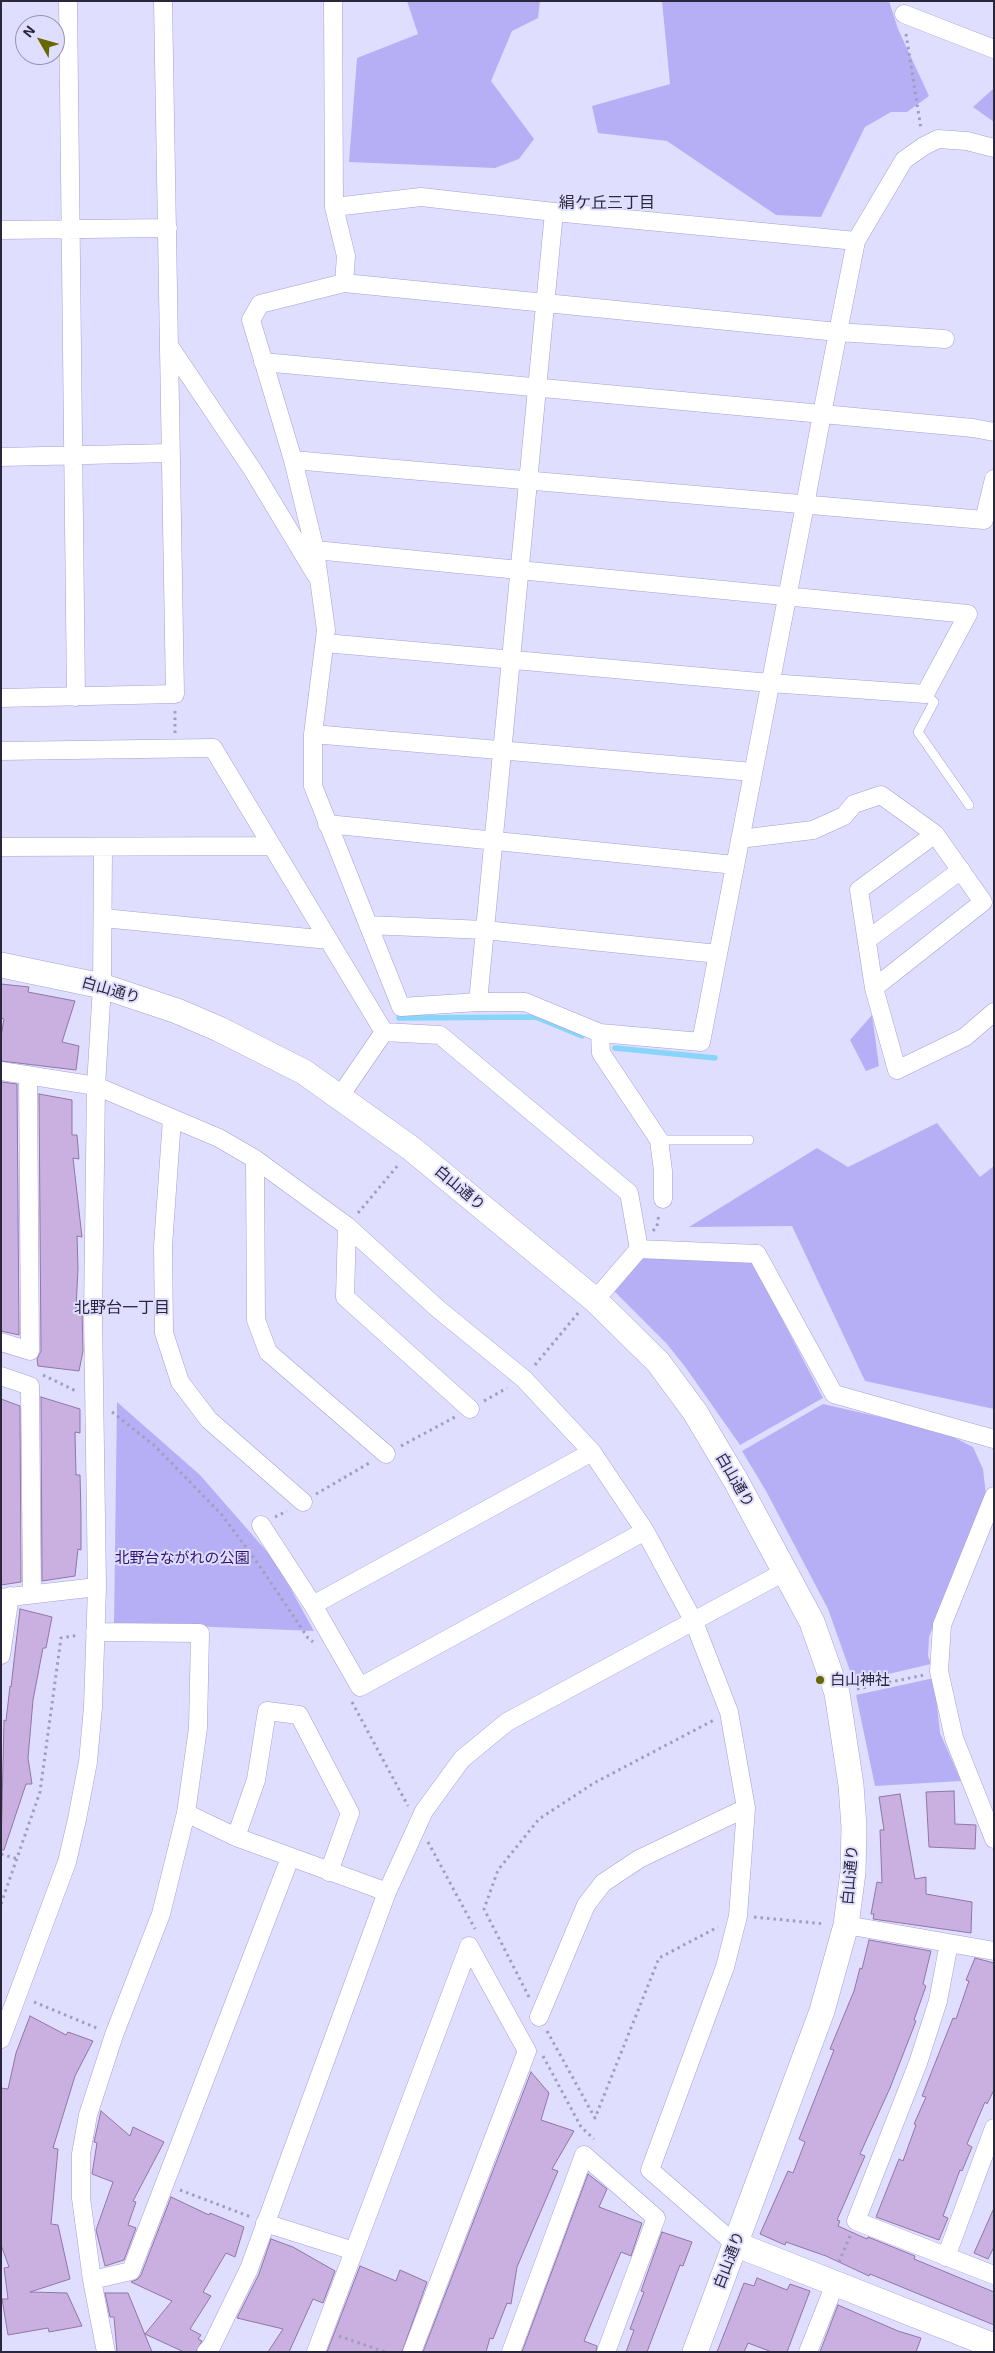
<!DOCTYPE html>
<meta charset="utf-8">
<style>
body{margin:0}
#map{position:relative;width:995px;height:2353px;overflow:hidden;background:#e0deff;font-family:"Exo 2",sans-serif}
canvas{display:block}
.frame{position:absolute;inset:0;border:2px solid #2a273c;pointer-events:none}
.north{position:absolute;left:15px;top:15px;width:50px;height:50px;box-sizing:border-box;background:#e0deff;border:1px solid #9795b1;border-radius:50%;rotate:308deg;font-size:14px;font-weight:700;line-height:20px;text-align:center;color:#2a273c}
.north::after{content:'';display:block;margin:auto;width:18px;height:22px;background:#686701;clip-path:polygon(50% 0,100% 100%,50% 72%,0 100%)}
</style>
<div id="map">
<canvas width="995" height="2353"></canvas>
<div class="frame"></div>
<div class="north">N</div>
</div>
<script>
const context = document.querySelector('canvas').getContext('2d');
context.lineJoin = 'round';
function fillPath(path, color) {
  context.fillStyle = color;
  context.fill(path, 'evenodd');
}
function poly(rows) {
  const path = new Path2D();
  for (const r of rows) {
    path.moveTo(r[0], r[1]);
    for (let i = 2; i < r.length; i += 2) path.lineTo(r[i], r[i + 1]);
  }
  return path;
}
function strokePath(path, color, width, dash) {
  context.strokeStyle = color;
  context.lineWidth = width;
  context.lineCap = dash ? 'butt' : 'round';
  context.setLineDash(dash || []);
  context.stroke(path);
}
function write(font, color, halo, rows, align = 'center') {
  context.font = font + ' "Exo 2","Noto Sans JP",sans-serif';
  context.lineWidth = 4;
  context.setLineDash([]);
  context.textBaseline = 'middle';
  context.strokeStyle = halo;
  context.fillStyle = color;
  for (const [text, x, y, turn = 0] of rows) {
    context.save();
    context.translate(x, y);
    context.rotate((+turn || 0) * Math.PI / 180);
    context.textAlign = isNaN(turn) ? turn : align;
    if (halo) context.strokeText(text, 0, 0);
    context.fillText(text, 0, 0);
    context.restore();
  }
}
const green = poly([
 [407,1,540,1,538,18,512,31,491,81,534,139,519,159,495,168,349,162,357,58,418,34],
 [662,1,889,1,898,29,929,96,907,112,891,112,865,127,821,217,776,215,667,141,598,133,592,106,670,84],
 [994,88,994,122,973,107],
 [872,1015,879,1066,866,1071,850,1040],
 [937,1123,980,1177,994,1166,994,1409,865,1381,792,1226,689,1227,817,1148,848,1167],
 [640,1255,752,1261,823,1398,740,1445,686,1368,667,1344,614,1291],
 [117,1402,200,1475,276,1562,314,1631,114,1623],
 [823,1404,941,1431,973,1447,983,1469,986,1495,929,1637,928,1656,931,1664,854,1682,828,1609,766,1491,742,1451],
 [934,1678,940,1733,961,1781,875,1786,856,1695]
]);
const stream = poly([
 [399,1018,536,1017,582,1036],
 [615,1048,715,1058]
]);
const building = poly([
 [1,984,29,987,28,992,75,1001,62,1042,79,1046,76,1070,1,1061,1,1036,4,1019,1,1018,1,984],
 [1,1082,17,1084,19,1335,1,1331,1,1082],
 [39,1094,72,1100,72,1135,77,1135,79,1159,73,1158,82,1237,77,1236,78,1268,76,1309,82,1310,83,1351,79,1371,38,1366,37,1359,41,1351,39,1094],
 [41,1397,80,1409,80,1433,75,1432,76,1475,80,1475,81,1514,81,1550,78,1549,75,1576,42,1581,41,1397],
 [1,1399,20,1406,21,1582,1,1585,1,1399],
 [20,1609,52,1617,46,1648,43,1648,33,1700,28,1758,32,1784,26,1784,4,1850,1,1850,4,1720,6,1721,10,1686,11,1687,20,1609],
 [954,1791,955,1824,976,1825,975,1849,929,1847,926,1792,954,1791],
 [900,1794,915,1879,926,1877,926,1894,972,1902,971,1933,873,1919,874,1914,871,1914,877,1882,882,1883,880,1830,884,1830,879,1797,900,1794],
 [869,1940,931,1951,923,1984,926,1986,914,2020,916,2021,890,2088,860,2154,865,2156,837,2220,840,2221,838,2226,867,2239,868,2237,915,2256,914,2259,994,2292,994,2325,870,2274,869,2276,826,2256,786,2242,785,2245,760,2234,788,2171,793,2173,805,2142,799,2139,834,2050,830,2049,854,1991,860,1968,862,1969,869,1940],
 [975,1958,994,1963,994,2090,987,2104,985,2102,967,2144,972,2147,962,2171,960,2170,943,2216,948,2218,939,2240,876,2217,899,2159,903,2161,916,2125,914,2124,926,2097,922,2096,953,2018,956,2019,969,1981,966,1980,975,1958],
 [30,2016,66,2035,68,2032,93,2041,75,2076,53,2148,58,2149,51,2224,58,2225,70,2279,30,2292,67,2293,82,2326,49,2332,48,2328,8,2335,2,2299,8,2299,4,2268,9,2267,1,2245,1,2088,8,2089,16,2053,30,2016],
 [531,2072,549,2093,541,2120,574,2131,552,2169,558,2171,517,2267,511,2304,507,2303,493,2339,490,2338,486,2352,423,2352,531,2072],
 [101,2111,130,2136,133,2127,164,2142,133,2201,136,2202,128,2225,136,2228,124,2260,105,2266,96,2230,113,2182,92,2174,97,2143,94,2142,101,2111],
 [588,2174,607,2189,599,2207,642,2223,631,2256,621,2252,584,2341,597,2346,596,2352,522,2352,588,2174],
 [171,2197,209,2215,210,2213,244,2227,235,2257,226,2253,203,2292,211,2296,190,2329,201,2335,198,2339,202,2341,196,2352,184,2352,145,2334,172,2301,131,2282,138,2279,141,2275,171,2197],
 [994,2208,994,2247,988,2259,974,2253,994,2208],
 [662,2232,692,2242,683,2266,680,2265,647,2352,626,2352,634,2330,630,2329,644,2292,641,2291,662,2232],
 [271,2239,293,2247,335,2271,323,2303,313,2299,289,2352,268,2352,283,2329,237,2318,259,2274,271,2239],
 [360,2266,396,2281,400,2270,427,2282,402,2352,327,2352,360,2266],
 [757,2278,787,2290,790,2284,810,2291,787,2352,772,2352,748,2343,744,2352,717,2352,744,2283,754,2286,757,2278],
 [105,2293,128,2293,152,2352,117,2352,114,2317,110,2317,105,2293],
 [838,2305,898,2331,921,2338,916,2352,820,2352,838,2305]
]);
const path = poly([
 [906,34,921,129],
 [175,711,175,733],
 [358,1213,399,1164],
 [653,1231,657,1226,659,1214],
 [535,1365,579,1312],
 [43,1375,78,1392],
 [484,1401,507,1388],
 [112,1412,155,1446,222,1515,259,1565,308,1638,313,1642],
 [401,1446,455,1417],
 [316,1494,371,1462],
 [275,1517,287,1511],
 [857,1689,924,1675],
 [352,1702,408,1806],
 [428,1842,475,1929],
 [1,1854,18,1859],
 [1,1904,40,1792,61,1638,79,1635],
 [754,1917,825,1924],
 [529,1997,484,1909,498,1870,539,1819,594,1783,714,1720],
 [34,2002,99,2029],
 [547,2031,595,2118,659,1958,718,1927],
 [543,2056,581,2127,594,2139],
 [180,2190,251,2217],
 [839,2262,850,2236],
 [339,2336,385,2352]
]);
const lane = poly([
 [925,694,934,702,918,732,969,805],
 [659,1140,749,1140]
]);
const street = poly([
 [68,1,76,697],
 [333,1,334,207,421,197,554,212,856,241],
 [904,14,994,49],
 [334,207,346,256,344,283],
 [1,230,168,228],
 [945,339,838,332,344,283,260,304,251,320,293,460,315,550,326,630,313,734,313,786,401,1007,478,1002,525,1002,600,1033,701,1042,718,954,805,505,822,414,838,332,856,241,904,160,924,146,938,139,967,141,994,148],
 [170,347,254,472,316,575],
 [263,362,973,428,994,432],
 [1,457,171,453],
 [293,460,984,520,994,479],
 [315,550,968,614,925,694,770,683,325,643],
 [1,698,175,694,163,1],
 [313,734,753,772],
 [1,751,213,748,384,1032,440,1035,629,1193,639,1249],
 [327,824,735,865],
 [935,834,859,890,874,988,897,1070,965,1037,994,1012],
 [740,839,813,830,844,816,854,804,881,795,935,834,983,902,874,988],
 [1,847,272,846],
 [103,918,329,940],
 [368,925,485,930,718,954],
 [867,940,961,870],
 [478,1002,554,212],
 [600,1033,601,1053,659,1140,663,1171,663,1199],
 [1,1071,96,1086,219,1138,255,1159,347,1226,437,1308,524,1379,592,1452,645,1531,694,1622,729,1712,746,1808,738,1916,725,1967,650,2170,735,2244],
 [340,1096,384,1032],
 [172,1119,163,1246,164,1333,180,1382,209,1420,303,1502],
 [255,1159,256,1320,268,1352,386,1454],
 [347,1226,345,1297,470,1409],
 [639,1249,757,1254,834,1394,994,1439],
 [595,1300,639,1249],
 [1,1342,30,1351,28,1075],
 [1,1376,30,1386,32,1594],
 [994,1496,942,1625,939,1671,954,1738,994,1839],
 [261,1525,313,1605,360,1687,645,1531],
 [1,1598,97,1587],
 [313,1605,592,1452],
 [95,1632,200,1633,198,1728,186,1813,236,1837,387,1892],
 [1,1655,10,1596],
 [236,1837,256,1780,267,1711,299,1715,350,1813,329,1872],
 [846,1925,994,1951],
 [949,1943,938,2001,918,2063,856,2221,994,2275],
 [539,2017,586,1905,603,1883,639,1859,746,1808],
 [1,2039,67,1862,77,1819,88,1762,93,1707,97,1587,93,1315,96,1086,102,986,103,847],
 [265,2223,354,2251,316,2352],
 [354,2251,469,1946,527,2051,412,2352],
 [946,2257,994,2128],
 [92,2280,131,2271,290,1858],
 [106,2352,92,2280,81,2198,81,2154,88,2115,114,2035,161,1914,186,1813],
 [206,2352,212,2345,249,2269,387,1892,424,1811,462,1759,507,1722,786,1571],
 [511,2352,584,2155,656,2218,606,2352],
 [808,2352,835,2284]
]);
const secondary = poly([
 [1,965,102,986,177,1011,219,1029,304,1072,412,1149,595,1300,658,1362,695,1412,736,1481,812,1622,837,1693,851,1785,854,1827,853,1872,846,1925,822,2011,695,2352],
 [735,2244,994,2346]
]);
const markers = [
 [820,1680,5,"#686701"]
];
const streetNames = [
 ["白山通り",111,990,16],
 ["白山通り",460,1188,40],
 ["白山通り",735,1480,60],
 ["白山通り",850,1875,-85],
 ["白山通り",729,2260,-69]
];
const parkNames = [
 ["北野台ながれの公園",182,1558]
];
const poiNames = [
 ["白山神社",830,1680]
];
const neighbourhoodNames = [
 ["絹ケ丘三丁目",607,203],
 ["北野台一丁目",122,1308]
];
fillPath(green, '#b7aff5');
strokePath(stream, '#88d5f9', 5.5);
fillPath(building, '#caafe1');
strokePath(building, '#9076a5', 1);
strokePath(lane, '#a59fd4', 10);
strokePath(street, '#a59fd4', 19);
strokePath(secondary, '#a59fd4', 26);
strokePath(path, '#a09eba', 3, [2.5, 4]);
strokePath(lane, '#fff', 9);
strokePath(street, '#fff', 18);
strokePath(secondary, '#fff', 25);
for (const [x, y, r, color] of markers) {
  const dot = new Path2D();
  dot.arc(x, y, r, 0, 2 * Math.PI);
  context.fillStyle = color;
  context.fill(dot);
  strokePath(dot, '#e0deff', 2);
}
write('15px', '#2a273c', '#e0deff', streetNames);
write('15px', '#311370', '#e0deff', parkNames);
write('15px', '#2a273c', '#e0deff', poiNames, 'left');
write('16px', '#2a273c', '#e0deff', neighbourhoodNames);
</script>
